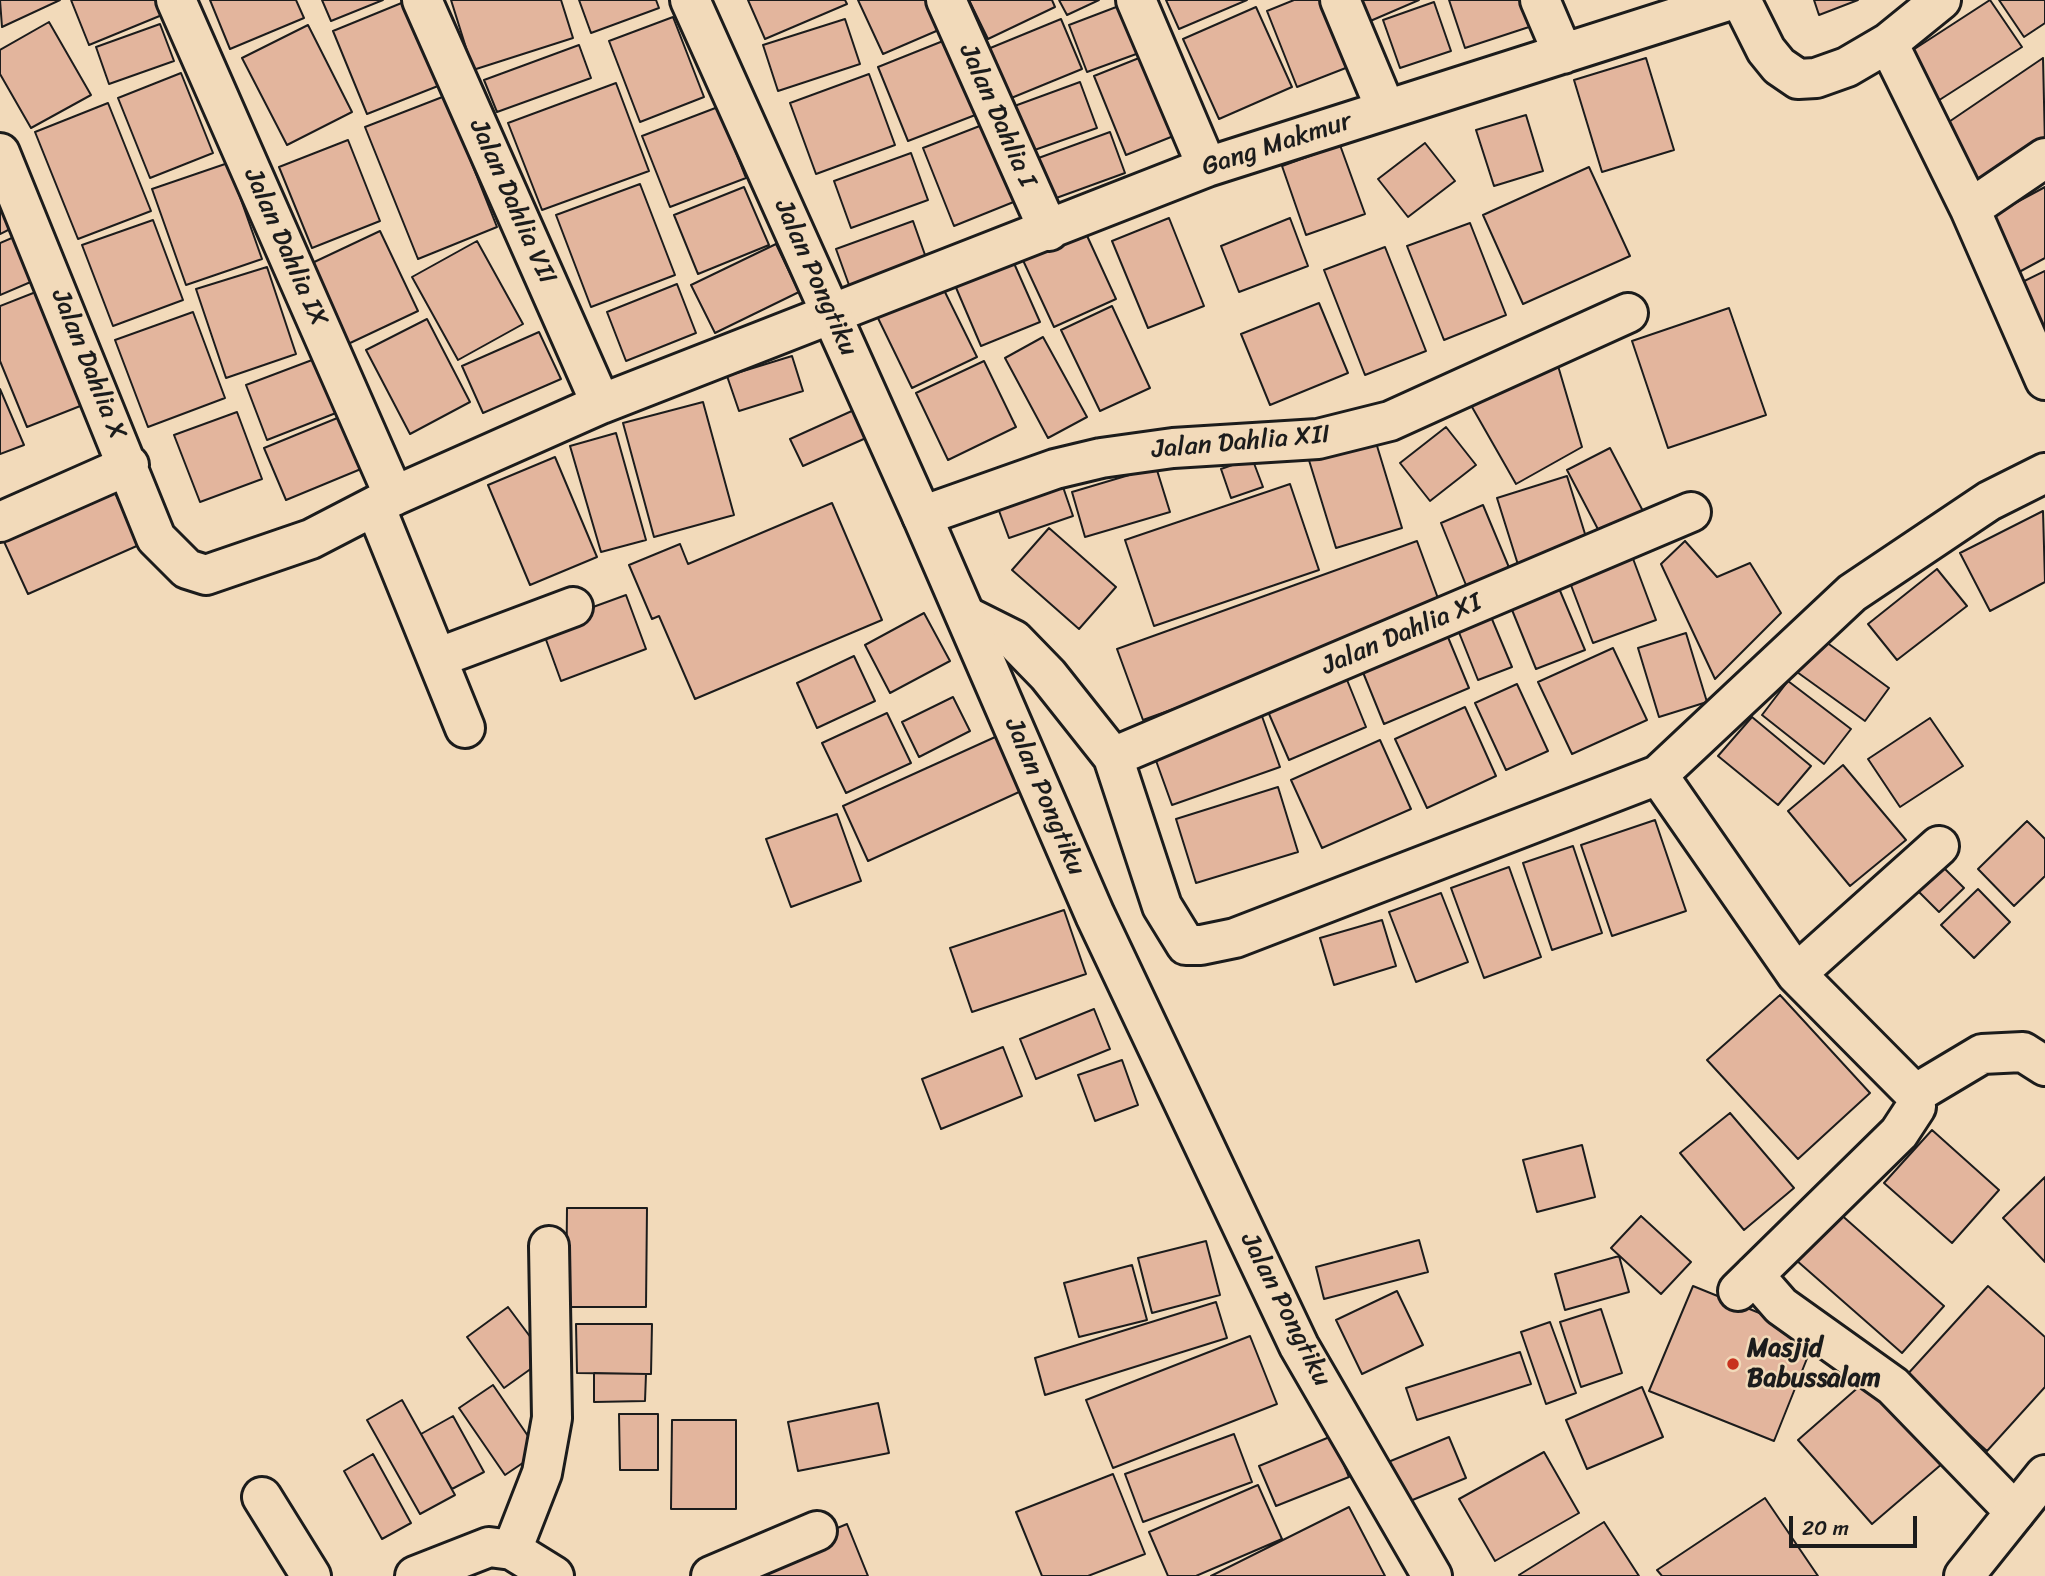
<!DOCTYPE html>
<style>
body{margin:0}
#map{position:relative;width:2045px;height:1576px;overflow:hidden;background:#f2daba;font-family:Sriracha,sans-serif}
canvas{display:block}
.scale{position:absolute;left:1789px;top:1516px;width:128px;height:32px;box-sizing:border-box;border:4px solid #1c1c1c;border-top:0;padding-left:9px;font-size:21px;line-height:24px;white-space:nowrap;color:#1c1c1c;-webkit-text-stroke:5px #f2daba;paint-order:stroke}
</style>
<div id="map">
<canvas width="2045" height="1576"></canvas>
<div class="scale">20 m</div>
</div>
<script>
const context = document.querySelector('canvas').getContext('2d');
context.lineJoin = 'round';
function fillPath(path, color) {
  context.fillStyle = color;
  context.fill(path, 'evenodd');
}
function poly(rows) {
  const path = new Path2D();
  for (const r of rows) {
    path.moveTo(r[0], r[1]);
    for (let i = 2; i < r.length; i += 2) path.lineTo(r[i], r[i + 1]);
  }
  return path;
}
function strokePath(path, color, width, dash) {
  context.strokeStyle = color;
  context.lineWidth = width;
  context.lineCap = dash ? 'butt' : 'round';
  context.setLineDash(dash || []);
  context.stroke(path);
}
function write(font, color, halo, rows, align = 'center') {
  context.font = font + ' Sriracha,sans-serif';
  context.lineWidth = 5;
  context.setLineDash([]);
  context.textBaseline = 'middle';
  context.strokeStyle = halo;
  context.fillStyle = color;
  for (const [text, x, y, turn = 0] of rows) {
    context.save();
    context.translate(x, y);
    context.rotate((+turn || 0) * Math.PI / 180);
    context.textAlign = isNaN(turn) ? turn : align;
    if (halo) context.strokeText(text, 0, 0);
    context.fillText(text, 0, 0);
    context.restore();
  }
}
const building = poly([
 [0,0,60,0,2,27,0,0],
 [71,0,156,0,162,15,89,45,71,0],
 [210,0,296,0,304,18,230,49,210,0],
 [322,0,383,0,331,21,322,0],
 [451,0,561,0,573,38,473,70,451,0],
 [579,0,656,0,659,8,591,33,579,0],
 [748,0,845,0,847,4,765,39,748,0],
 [858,0,928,0,941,29,883,54,858,0],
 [969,0,1052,0,1055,7,988,39,969,0],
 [1059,0,1099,0,1067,15,1059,0],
 [1166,0,1247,0,1179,29,1166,0],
 [1294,0,1330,0,1356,64,1297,87,1267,11,1294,0],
 [1358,0,1419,0,1368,22,1358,0],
 [1449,0,1520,0,1529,27,1465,48,1449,0],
 [1814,0,1858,0,1819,15,1814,0],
 [1990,0,2022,47,1930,106,1899,59,1990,0],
 [1999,0,2045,0,2045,23,2024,37,1999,0],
 [1132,1,1150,49,1087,72,1069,25,1132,1],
 [404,2,438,86,367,114,333,31,404,2],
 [1434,2,1451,51,1400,68,1383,20,1434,2],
 [1256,7,1292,87,1219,119,1183,39,1256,7],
 [673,17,704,97,640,122,609,41,673,17],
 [845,19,860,64,778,91,763,45,845,19],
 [1061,19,1082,69,1004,101,983,51,1061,19],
 [49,22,91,95,31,128,0,74,0,50,49,22],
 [160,24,174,61,109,84,96,47,160,24],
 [308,25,352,112,287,145,242,58,308,25],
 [953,37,983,112,908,141,878,67,953,37],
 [579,45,591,78,497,112,484,80,579,45],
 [1149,54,1181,133,1126,155,1094,76,1149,54],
 [1646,58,1674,150,1602,172,1574,80,1646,58],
 [2043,58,2045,145,1978,190,1937,130,2043,58],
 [181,73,213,153,150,178,118,98,181,73],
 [869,74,895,145,816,174,790,103,869,74],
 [1080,82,1097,128,1026,153,1009,108,1080,82],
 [616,83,649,171,542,210,508,123,616,83],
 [445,96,497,227,418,259,365,127,445,96],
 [108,103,151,211,78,239,35,132,108,103],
 [718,107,746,178,670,207,642,136,718,107],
 [1526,115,1543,171,1494,186,1476,130,1526,115],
 [990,122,1021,199,954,226,923,148,990,122],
 [1110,132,1125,173,1048,201,1033,160,1110,132],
 [348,140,380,221,312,248,279,167,348,140],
 [1425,143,1455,181,1408,217,1378,179,1425,143],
 [1340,145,1365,214,1306,235,1282,166,1340,145],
 [911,153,928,200,851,228,834,181,911,153],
 [228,163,262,259,186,285,152,189,228,163],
 [1589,167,1630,256,1523,304,1483,215,1589,167],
 [0,176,26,221,0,234,0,176],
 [640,184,675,275,591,307,556,215,640,184],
 [744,187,769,245,698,274,674,215,744,187],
 [2045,187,2045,258,2008,278,1978,223,2045,187],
 [1169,218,1204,306,1148,328,1112,241,1169,218],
 [1290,218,1308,266,1239,292,1221,246,1290,218],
 [153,220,183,300,113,326,82,245,153,220],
 [913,221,930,269,853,296,836,249,913,221],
 [1470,223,1506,315,1444,340,1407,246,1470,223],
 [1083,227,1116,299,1054,327,1021,256,1083,227],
 [28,231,47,275,0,295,0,243,28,231],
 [380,231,418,311,348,344,310,264,380,231],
 [477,241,523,324,458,360,412,277,477,241],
 [776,244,799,292,715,333,691,285,776,244],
 [1385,247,1426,351,1365,375,1324,270,1385,247],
 [1009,252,1040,322,981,346,951,276,1009,252],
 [267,267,296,354,226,378,196,289,267,267],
 [2045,271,2045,333,2008,289,2045,271],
 [940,282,977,357,912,388,875,312,940,282],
 [677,284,696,333,626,361,607,312,677,284],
 [46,288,93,401,27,427,0,361,0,306,46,288],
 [1319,303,1348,373,1270,405,1241,334,1319,303],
 [1112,306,1150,388,1100,411,1061,330,1112,306],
 [1729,308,1766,415,1668,448,1632,341,1729,308],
 [193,312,225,398,148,427,115,340,193,312],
 [427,319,470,402,410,434,366,350,427,319],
 [539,332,561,379,483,413,462,366,539,332],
 [1043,337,1087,417,1048,438,1005,358,1043,337],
 [792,356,803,391,739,411,727,376,792,356],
 [320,357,341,411,267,440,246,385,320,357],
 [1556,359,1582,447,1516,484,1468,400,1556,359],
 [984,361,1016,427,948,460,916,393,984,361],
 [0,389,24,445,0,454,0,389],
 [703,402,734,515,654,537,623,423,703,402],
 [854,410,866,438,803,466,790,439,854,410],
 [237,412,262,479,200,502,174,435,237,412],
 [352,412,373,464,286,500,264,448,352,412],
 [1446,427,1476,465,1430,501,1400,463,1446,427],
 [616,433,646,540,601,552,570,446,616,433],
 [1374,436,1402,528,1336,548,1308,457,1374,436],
 [1610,448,1644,513,1601,535,1567,470,1610,448],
 [555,457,597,557,530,585,488,485,555,457],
 [1252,458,1263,487,1231,498,1221,469,1252,458],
 [1156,467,1170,512,1085,537,1072,492,1156,467],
 [1567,476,1590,550,1520,571,1497,498,1567,476],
 [1290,484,1319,570,1154,626,1125,540,1290,484],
 [112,486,139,545,28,594,1,535,112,486],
 [1063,487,1073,516,1009,538,998,508,1063,487],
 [832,503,882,620,695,699,659,616,652,619,629,565,680,544,688,564,832,503],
 [1483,505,1513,577,1470,595,1441,523,1483,505],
 [2043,511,2045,582,1990,611,1960,553,2043,511],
 [1049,528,1116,587,1079,629,1012,570,1049,528],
 [1417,541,1443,612,1143,720,1117,649,1417,541],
 [1685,541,1717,577,1750,563,1781,613,1715,679,1661,564,1685,541],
 [1632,556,1656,620,1593,643,1569,580,1632,556],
 [1937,569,1967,606,1897,660,1868,624,1937,569],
 [1558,586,1585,650,1536,669,1510,605,1558,586],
 [626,595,646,649,561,681,541,626,626,595],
 [1489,612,1512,667,1478,680,1456,625,1489,612],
 [924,613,950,661,890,693,865,645,924,613],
 [1445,630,1469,688,1384,724,1360,665,1445,630],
 [1686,633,1707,702,1659,717,1638,648,1686,633],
 [1822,639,1889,688,1865,721,1797,672,1822,639],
 [1613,648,1647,720,1572,754,1538,682,1613,648],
 [854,656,875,701,817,728,797,683,854,656],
 [1345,675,1366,727,1289,760,1266,707,1345,675],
 [1788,681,1851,729,1824,764,1762,715,1788,681],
 [1517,684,1548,751,1506,770,1475,703,1517,684],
 [953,697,970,731,919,757,902,722,953,697],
 [1258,705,1280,767,1172,805,1150,744,1258,705],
 [1465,707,1496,776,1427,808,1395,739,1465,707],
 [887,713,911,763,846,793,822,743,887,713],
 [1752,717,1811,766,1778,805,1718,756,1752,717],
 [1930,718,1963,766,1900,807,1868,759,1930,718],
 [1004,733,1030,787,868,861,843,806,1004,733],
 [1380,740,1411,809,1322,848,1291,780,1380,740],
 [1843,765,1906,840,1850,886,1788,811,1843,765],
 [1278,787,1298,852,1196,883,1176,819,1278,787],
 [837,814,861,881,791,907,766,839,837,814],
 [1655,820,1686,911,1612,936,1581,845,1655,820],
 [2027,821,2045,839,2045,876,2014,906,1978,869,2027,821],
 [1573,846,1602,933,1552,950,1523,863,1573,846],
 [1942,866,1964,888,1939,912,1917,890,1942,866],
 [1509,867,1541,957,1484,978,1451,888,1509,867],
 [1978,889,2010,922,1974,958,1941,925,1978,889],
 [1441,893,1468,962,1416,982,1389,912,1441,893],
 [1064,910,1086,974,972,1012,950,948,1064,910],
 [1382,920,1396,966,1334,985,1320,938,1382,920],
 [1780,995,1870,1093,1798,1159,1707,1060,1780,995],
 [1094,1009,1110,1049,1036,1079,1020,1039,1094,1009],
 [1003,1047,1022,1096,941,1129,922,1079,1003,1047],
 [1122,1060,1138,1105,1095,1121,1078,1075,1122,1060],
 [1730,1113,1794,1188,1744,1230,1680,1153,1730,1113],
 [1932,1130,1999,1190,1952,1243,1884,1183,1932,1130],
 [1582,1145,1595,1197,1537,1212,1523,1160,1582,1145],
 [2045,1177,2045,1262,2003,1218,2045,1177],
 [567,1208,647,1208,646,1307,566,1307,567,1208],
 [1838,1212,1944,1306,1902,1353,1796,1260,1838,1212],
 [1641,1216,1691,1262,1661,1294,1611,1248,1641,1216],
 [1419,1240,1428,1272,1324,1299,1316,1267,1419,1240],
 [1206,1241,1220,1295,1152,1313,1138,1258,1206,1241],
 [1619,1256,1629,1292,1565,1310,1555,1274,1619,1256],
 [1132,1265,1147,1320,1079,1337,1064,1283,1132,1265],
 [1693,1286,1816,1336,1774,1441,1649,1391,1693,1286],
 [1988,1286,2045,1337,2045,1387,1987,1451,1905,1377,1988,1286],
 [1397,1291,1423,1345,1362,1374,1336,1320,1397,1291],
 [1216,1302,1227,1338,1045,1395,1035,1358,1216,1302],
 [508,1307,546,1358,504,1388,467,1337,508,1307],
 [1601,1309,1622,1373,1581,1387,1560,1322,1601,1309],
 [1550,1322,1576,1393,1546,1404,1521,1332,1550,1322],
 [576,1324,652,1324,651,1374,577,1373,576,1324],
 [1250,1336,1277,1404,1113,1468,1086,1400,1250,1336],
 [1520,1352,1531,1384,1417,1420,1406,1388,1520,1352],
 [594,1373,646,1374,645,1401,594,1402,594,1373],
 [1869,1378,1943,1463,1872,1524,1798,1440,1869,1378],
 [493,1385,539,1452,505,1475,459,1408,493,1385],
 [1642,1387,1663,1437,1587,1469,1566,1420,1642,1387],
 [402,1400,455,1495,420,1514,367,1420,402,1400],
 [878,1403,889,1453,798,1471,788,1422,878,1403],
 [619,1414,658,1414,658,1470,620,1470,619,1414],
 [453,1416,484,1472,452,1489,421,1434,453,1416],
 [672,1420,736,1420,736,1509,671,1509,672,1420],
 [1234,1434,1252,1482,1143,1522,1125,1474,1234,1434],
 [1332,1436,1349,1477,1276,1506,1259,1466,1332,1436],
 [1449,1437,1466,1478,1393,1508,1376,1467,1449,1437],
 [1544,1452,1579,1513,1495,1561,1459,1499,1544,1452],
 [373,1454,411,1523,382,1539,344,1471,373,1454],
 [1113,1474,1145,1554,1088,1576,1042,1576,1016,1512,1113,1474],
 [1258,1485,1282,1539,1196,1576,1168,1576,1149,1532,1258,1485],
 [1765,1498,1818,1576,1662,1576,1657,1570,1765,1498],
 [1349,1507,1385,1576,1211,1576,1349,1507],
 [1604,1522,1639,1576,1520,1576,1519,1575,1604,1522],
 [847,1524,868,1576,759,1576,753,1563,847,1524]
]);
const street = poly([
 [176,0,394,496],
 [422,0,601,404],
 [946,0,1049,231],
 [1136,0,1207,167],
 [1340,0,1386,110],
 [1540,0,1563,54],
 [1741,0,1766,50,1779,66,1798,79,1816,78,1847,67,1888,43,1941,0],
 [1888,43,1970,209,2045,380],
 [0,153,156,538,187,569,206,575,311,539,394,496,601,404,1207,167,1731,0],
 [1970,209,2045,158],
 [375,506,465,728],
 [922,516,1055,469,1101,458,1173,448,1318,439,1390,421,1628,313],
 [0,522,129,465],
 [966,616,1014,640,1048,675,1113,757,1162,906,1186,945,1201,945,1235,938,1658,775,1852,593,1989,501,2045,473],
 [437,658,573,607],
 [1113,757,1691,512],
 [1658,775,1796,974,1915,1094,1916,1107,1899,1133,1738,1291],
 [1796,974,1939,846],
 [1915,1094,1982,1054,2023,1052,2045,1066],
 [1754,1275,1781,1306,1893,1386,2015,1512],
 [262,1497,311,1576],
 [512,1550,542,1473,552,1418,549,1246],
 [415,1576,489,1547,512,1550,554,1576],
 [711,1576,817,1531]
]);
const secondary = poly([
 [690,0,922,516,1095,915,1299,1346,1432,1576],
 [1964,1576,2045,1475]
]);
const markers = [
 [1733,1364,7,"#c8321e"]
];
const streetNames = [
 ["Jalan Dahlia I",997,116,66],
 ["Gang Makmur",1277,145,-18],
 ["Jalan Dahlia VII",512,202,66],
 ["Jalan Dahlia IX",285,248,66],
 ["Jalan Pongtiku",815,278,66],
 ["Jalan Dahlia X",88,365,68],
 ["Jalan Dahlia XII",1241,443,-5],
 ["Jalan Dahlia XI",1402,635,-23],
 ["Jalan Pongtiku",1044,797,67],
 ["Jalan Pongtiku",1285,1310,63]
];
const poiNames = [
 ["Masjid",1747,1349],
 ["Babussalam",1747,1379]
];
fillPath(building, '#e3b59d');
strokePath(building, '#1c1c1c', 2);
strokePath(street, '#1c1c1c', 44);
strokePath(secondary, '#1c1c1c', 44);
strokePath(street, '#f2daba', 38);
strokePath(secondary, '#f2daba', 38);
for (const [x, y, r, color] of markers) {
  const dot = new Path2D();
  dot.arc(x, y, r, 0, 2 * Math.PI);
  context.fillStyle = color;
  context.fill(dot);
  strokePath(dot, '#f2daba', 2.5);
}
write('26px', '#1c1c1c', '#f2daba', streetNames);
write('bold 26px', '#1c1c1c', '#f2daba', poiNames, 'left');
</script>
